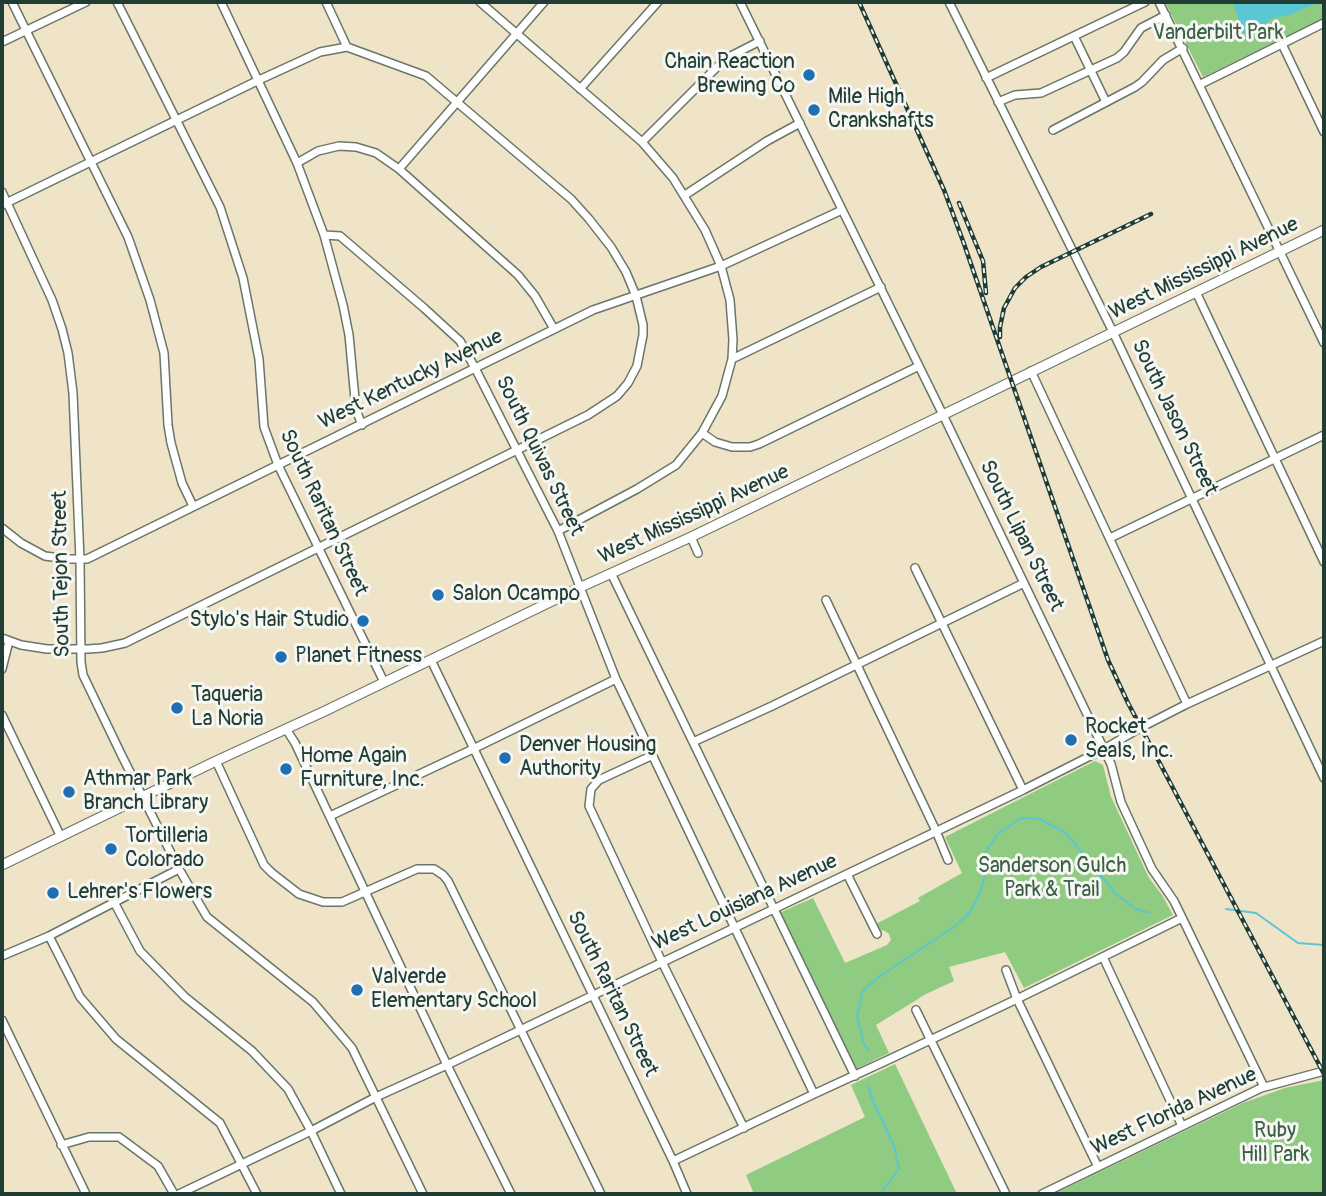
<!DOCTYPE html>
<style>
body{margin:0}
#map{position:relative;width:1326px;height:1196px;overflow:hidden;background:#efe3c8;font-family:Pangolin,sans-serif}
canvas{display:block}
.frame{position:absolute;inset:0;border:4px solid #1f3d34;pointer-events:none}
</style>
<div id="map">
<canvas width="1326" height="1196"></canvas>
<div class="frame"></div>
</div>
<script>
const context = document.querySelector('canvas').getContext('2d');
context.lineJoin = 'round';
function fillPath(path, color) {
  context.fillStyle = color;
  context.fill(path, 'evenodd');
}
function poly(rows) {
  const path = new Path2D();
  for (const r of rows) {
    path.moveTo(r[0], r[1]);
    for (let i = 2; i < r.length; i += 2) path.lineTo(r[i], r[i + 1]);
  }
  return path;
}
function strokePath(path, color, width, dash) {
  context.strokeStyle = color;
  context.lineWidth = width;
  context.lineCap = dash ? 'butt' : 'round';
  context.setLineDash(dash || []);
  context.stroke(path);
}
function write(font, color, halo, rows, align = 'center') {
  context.font = font + ' Pangolin,sans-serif';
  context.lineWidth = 6;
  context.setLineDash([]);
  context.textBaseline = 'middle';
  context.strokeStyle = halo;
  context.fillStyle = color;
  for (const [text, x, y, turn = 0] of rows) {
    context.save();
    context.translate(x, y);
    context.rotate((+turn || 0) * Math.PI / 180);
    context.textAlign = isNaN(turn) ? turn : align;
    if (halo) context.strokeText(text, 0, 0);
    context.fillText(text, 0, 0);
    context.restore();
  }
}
const green = poly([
 [1165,2,1324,2,1324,18,1203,77],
 [1095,761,1103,765,1111,797,1149,878,1162,895,1173,915,1024,988,1005,952,949,967,954,981,926,994,876,1025,889,1053,856,1069,779,913,813,898,845,963,887,945,891,940,889,934,885,931,879,930,876,924,920,901,918,898,962,873,945,837],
 [895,1064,957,1194,754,1194,746,1175,865,1117,851,1085],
 [1324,1080,1324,1194,1054,1194,1243,1103,1285,1088]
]);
const water = poly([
 [1233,2,1319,2,1290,15,1273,18,1266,23,1259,33,1250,36,1246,36,1242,31]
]);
const stream = poly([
 [1226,909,1256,913,1298,943,1324,945],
 [868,1050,863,1041,857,1017,862,992,876,979,954,927,970,912,979,895,985,877,984,854,998,834,1021,818,1040,819,1066,833,1116,894,1136,909,1150,913],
 [869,1086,871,1096,894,1146,899,1169,880,1194]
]);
const minor = poly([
 [12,2,128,237,150,300,164,353,168,425,171,443,182,483,193,506],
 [117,2,220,207,243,278,259,359,264,427,278,465,384,682],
 [221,2,297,163,324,235,340,236,424,308,460,341,475,368,558,531,616,679,814,1094],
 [480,2,642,142,673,178,705,230,721,266,730,300,733,340,732,359,722,396,702,433],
 [740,2,946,421,1111,764,1121,802,1152,869,1174,901,1264,1087],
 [949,2,1113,332,1324,778],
 [1159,2,1324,343],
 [1074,36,1106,102],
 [2,42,86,2],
 [1282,44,1324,132],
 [986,78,1145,2],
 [1201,84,1324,23],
 [580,89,658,2],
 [998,102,1015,95,1041,93,1117,58,1124,52,1141,28,1166,15],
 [1053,130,1135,87,1142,82,1163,60,1183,48],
 [642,142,725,59,760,41],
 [297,163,318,151,339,146,356,147,376,153,399,169,518,275,535,296,554,329],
 [399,169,544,2],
 [2,192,52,300,62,329,68,353,73,393,80,560,81,662,83,675,122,756,179,869,207,917,313,1002,352,1048,423,1194],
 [685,195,767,141,800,123],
 [2,205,259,80,320,52,347,47],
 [324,235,343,305,349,335,356,410,362,425],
 [1196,292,1324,562],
 [732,359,881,287],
 [1031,371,1187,704],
 [2,528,21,543,45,556,67,559,87,559,593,310,721,266,842,210],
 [558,531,637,489,676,465,702,433,715,442,732,447,750,447,759,444,919,366],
 [691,537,698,553],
 [1110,538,1324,435],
 [915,568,1023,790],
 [611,573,855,1076],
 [826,600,936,831,948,860],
 [2,638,21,645,47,649,88,649,102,648,125,643,588,415,617,396,628,383,637,366,643,335,643,325,636,296,626,272,611,247,589,219,571,199,426,76,347,47,326,2],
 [431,660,673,1161,687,1194],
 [2,669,9,641],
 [2,715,61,837],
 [286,729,295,743,447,1065,511,1194],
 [693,742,772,706,1024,583],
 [653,755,599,780,591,789,589,806,662,962,744,1128],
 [216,761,264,865,272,873,299,894,323,902,342,902,417,869,434,869,443,875,448,881,601,1194],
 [330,816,473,749,616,679],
 [847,874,877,934],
 [114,902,140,951,185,997,252,1051,288,1089,311,1131,341,1194],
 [49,936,80,997,116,1039,220,1123,257,1194],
 [2,956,49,936,179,869],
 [1103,957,1182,1126],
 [1006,970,1017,999,1098,1167],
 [916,1010,1006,1194],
 [2,1020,86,1194],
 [61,1145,89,1137,119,1137,158,1166,174,1194],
 [673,1161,814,1094,890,1059,1017,999,1182,918],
 [179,1194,311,1131,376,1097,447,1065,1023,790,1104,749,1140,728,1187,704,1324,641],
 [1042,1194,1261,1088,1324,1071]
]);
const major = poly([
 [2,865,216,761,325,711,581,587,691,537,1324,230]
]);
const rail = poly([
 [859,2,944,190,963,241,1108,660,1128,703,1324,1074],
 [959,203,983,261,986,293],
 [1000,337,1000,327,1004,308,1015,288,1026,277,1041,267,1151,214]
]);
const markers = [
 [809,75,7,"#1f6fb2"],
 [814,110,7,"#1f6fb2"],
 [438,595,7,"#1f6fb2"],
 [363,621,7,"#1f6fb2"],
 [281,657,7,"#1f6fb2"],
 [177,708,7,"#1f6fb2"],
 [1071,740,7,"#1f6fb2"],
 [505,758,7,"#1f6fb2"],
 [286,769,7,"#1f6fb2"],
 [69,792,7,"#1f6fb2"],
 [111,849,7,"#1f6fb2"],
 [53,893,7,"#1f6fb2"],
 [357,990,7,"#1f6fb2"]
];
const parkNames = [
 ["Vanderbilt Park",1218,34],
 ["Sanderson Gulch",1052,867],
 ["Park & Trail",1052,891],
 ["Ruby",1275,1132],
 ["Hill Park",1275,1156]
];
const poiNames = [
 ["Chain Reaction",795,63,"right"],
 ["Brewing Co",795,87,"right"],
 ["Mile High",828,98],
 ["Crankshafts",828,122],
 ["Salon Ocampo",452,595],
 ["Stylo's Hair Studio",349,621,"right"],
 ["Planet Fitness",295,657],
 ["Taqueria",191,696],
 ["La Noria",191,720],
 ["Rocket",1085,728],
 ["Seals, Inc.",1085,752],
 ["Denver Housing",519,746],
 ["Authority",519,770],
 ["Home Again",300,757],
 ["Furniture, Inc.",300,781],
 ["Athmar Park",83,780],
 ["Branch Library",83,804],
 ["Tortilleria",125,837],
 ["Colorado",125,861],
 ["Lehrer's Flowers",67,893],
 ["Valverde",371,978],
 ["Elementary School",371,1002]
];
const streetNames = [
 ["West Mississippi Avenue",1204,269,-26],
 ["West Kentucky Avenue",411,380,-26],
 ["South Jason Street",1174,418,64],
 ["South Quivas Street",539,456,64],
 ["South Raritan Street",323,513,65],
 ["West Mississippi Avenue",694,515,-25],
 ["South Lipan Street",1021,536,64],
 ["South Tejon Street",62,574,-91],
 ["West Louisiana Avenue",745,903,-25],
 ["South Raritan Street",612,994,64],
 ["West Florida Avenue",1174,1112,-25]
];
fillPath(green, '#8fcb81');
fillPath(water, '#5ac7d2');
strokePath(stream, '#5ac7d2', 2);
strokePath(minor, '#687768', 10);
strokePath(major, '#687768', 11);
strokePath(minor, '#fff', 7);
strokePath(major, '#fff', 9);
strokePath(rail, '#1f3d34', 4.5);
strokePath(rail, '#f6f6f2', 2, [5]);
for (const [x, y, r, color] of markers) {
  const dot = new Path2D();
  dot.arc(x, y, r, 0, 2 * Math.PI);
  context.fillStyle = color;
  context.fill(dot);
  strokePath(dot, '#f6f6f2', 2.5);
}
write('21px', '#3b6047', '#f6f6f2', parkNames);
write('21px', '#1f3d34', '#f6f6f2', poiNames, 'left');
write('21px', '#1f3d34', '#f6f6f2', streetNames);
</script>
